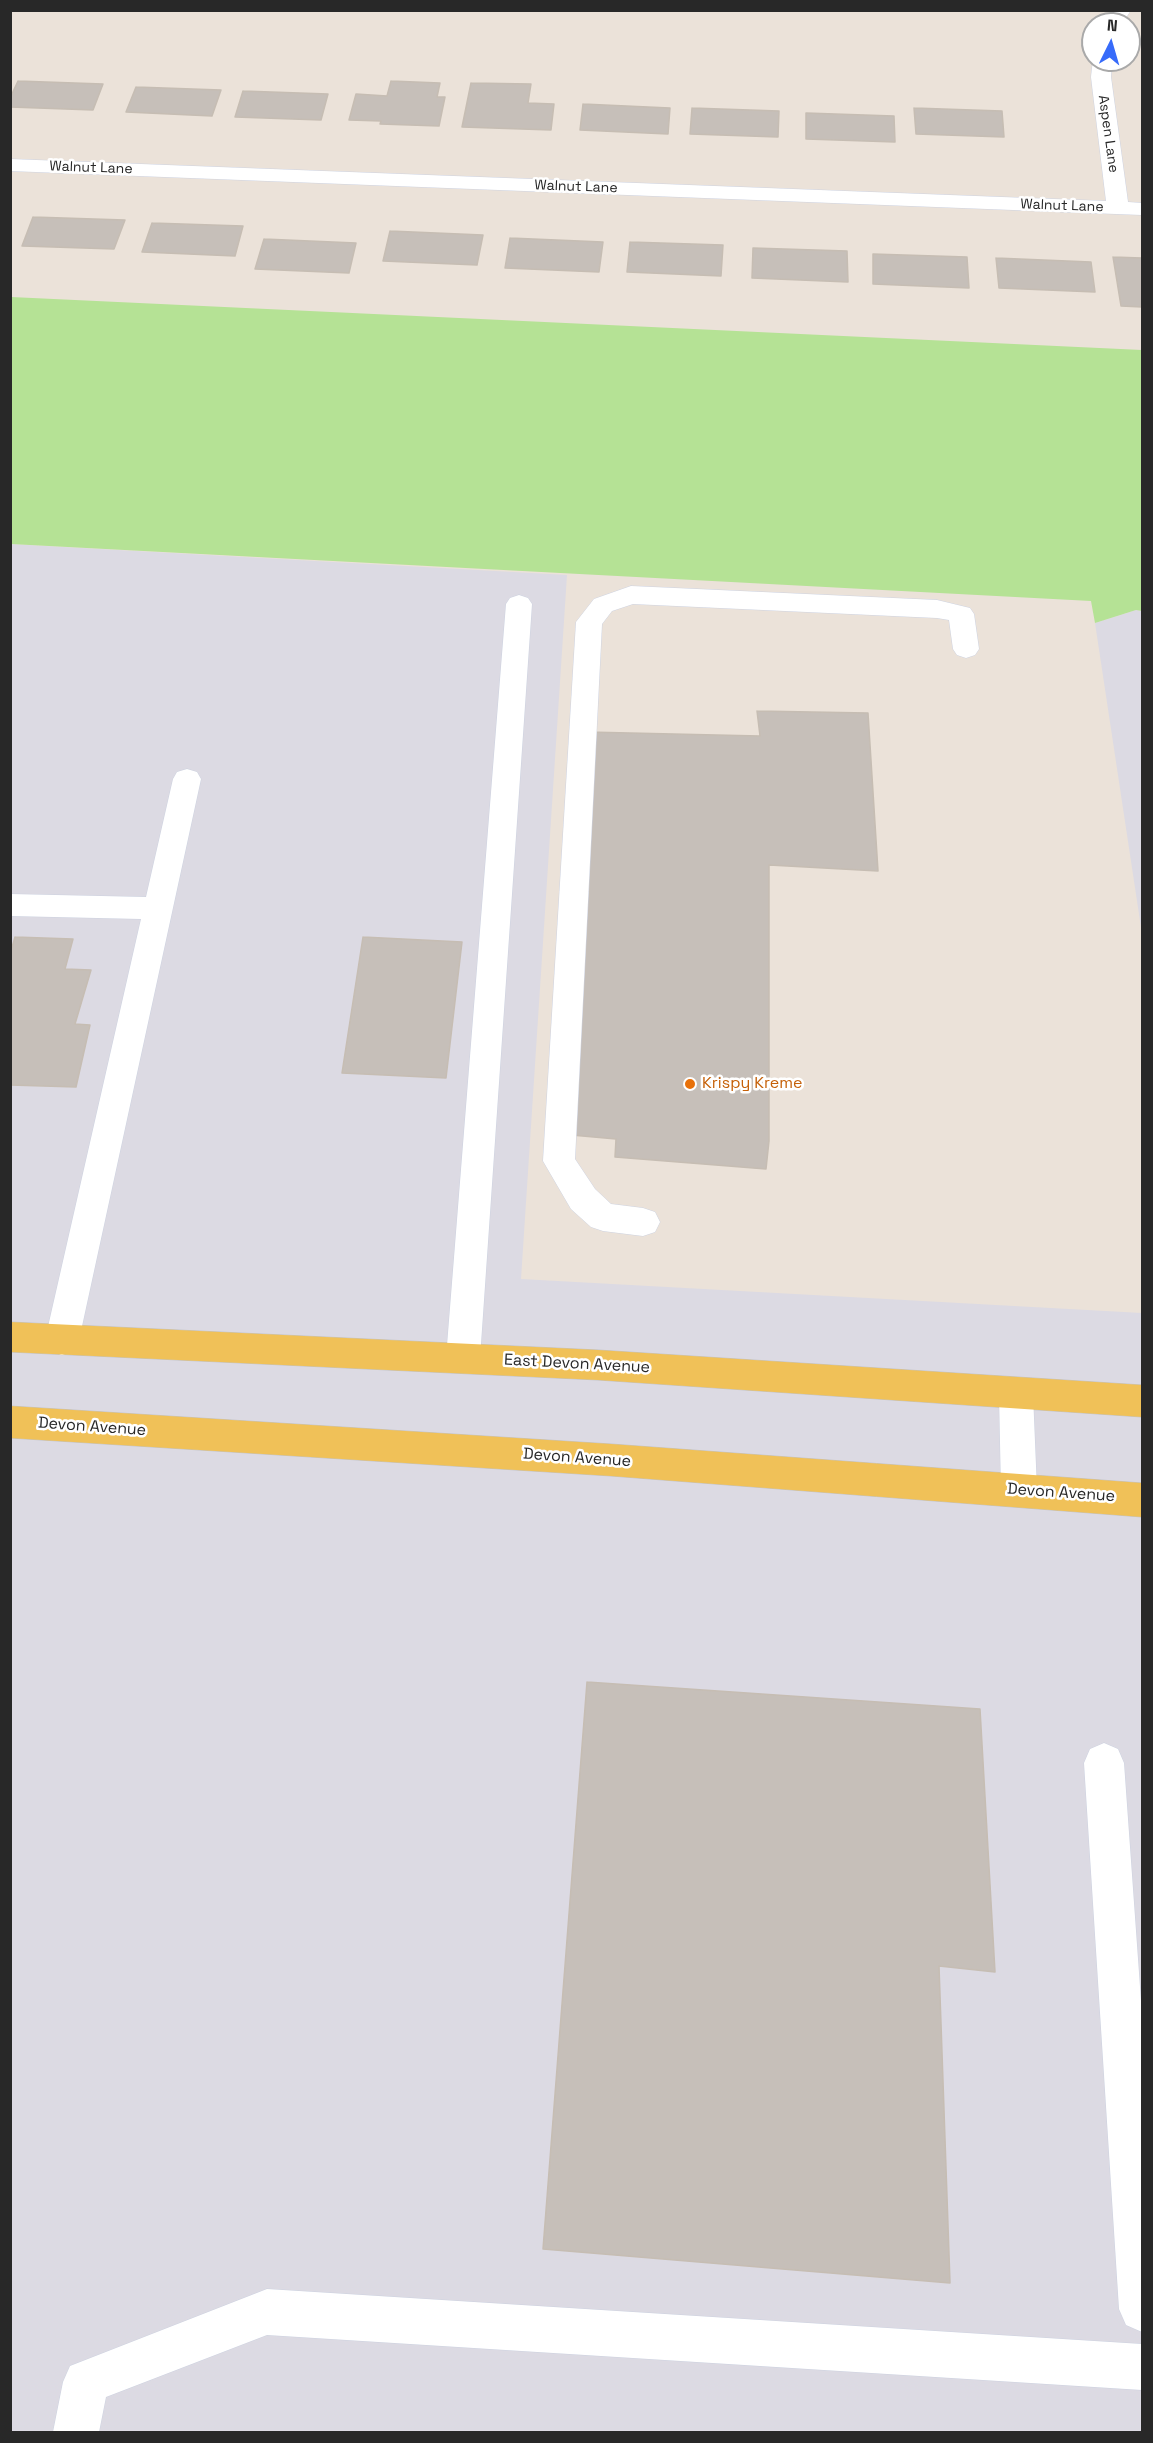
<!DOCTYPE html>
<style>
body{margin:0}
#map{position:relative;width:1153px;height:2443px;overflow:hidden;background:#ebe2d9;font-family:"Space Grotesk",sans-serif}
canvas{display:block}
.frame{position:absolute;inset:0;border:12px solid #282828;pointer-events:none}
.north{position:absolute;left:1081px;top:12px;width:60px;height:60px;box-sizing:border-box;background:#fff;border:2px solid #a9a9a9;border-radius:50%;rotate:5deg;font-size:16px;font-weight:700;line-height:24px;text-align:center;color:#282828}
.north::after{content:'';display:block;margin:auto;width:21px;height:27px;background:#376bfa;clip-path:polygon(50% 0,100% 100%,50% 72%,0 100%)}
</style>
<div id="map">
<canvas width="1153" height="2443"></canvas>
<div class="frame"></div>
<div class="north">N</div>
</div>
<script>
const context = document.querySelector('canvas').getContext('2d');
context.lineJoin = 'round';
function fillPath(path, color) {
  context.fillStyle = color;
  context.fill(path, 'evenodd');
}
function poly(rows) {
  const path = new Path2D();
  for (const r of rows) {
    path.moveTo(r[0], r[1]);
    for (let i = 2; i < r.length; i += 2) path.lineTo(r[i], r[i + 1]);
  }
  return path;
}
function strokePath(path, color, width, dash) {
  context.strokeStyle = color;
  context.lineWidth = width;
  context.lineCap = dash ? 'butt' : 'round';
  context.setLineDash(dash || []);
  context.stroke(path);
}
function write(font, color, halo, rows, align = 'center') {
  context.font = font + ' "Space Grotesk",sans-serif';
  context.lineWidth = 5;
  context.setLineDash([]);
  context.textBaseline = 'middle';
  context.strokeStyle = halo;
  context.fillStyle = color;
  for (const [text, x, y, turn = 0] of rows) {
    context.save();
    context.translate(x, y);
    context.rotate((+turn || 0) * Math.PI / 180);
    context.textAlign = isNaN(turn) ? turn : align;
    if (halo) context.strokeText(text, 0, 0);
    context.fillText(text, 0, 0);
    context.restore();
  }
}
const industrial = poly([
 [10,544,567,575,521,1279,1142,1313,1142,2432,11,2432],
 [1136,610,1142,611,1142,934,1095,623]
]);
const green = poly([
 [11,297,1142,350,1142,611,1136,610,1095,623,1091,601,11,544]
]);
const building = poly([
 [18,81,103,84,93,110,10,107,10,98,18,81],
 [391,81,440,83,437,97,445,97,439,126,380,124,381,121,349,120,356,94,387,96,391,81],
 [471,83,531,84,528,103,554,104,551,130,462,127,471,83],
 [136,87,221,90,212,116,126,112,136,87],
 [243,91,328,94,321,120,235,117,243,91],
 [583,104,670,108,668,134,580,130,583,104],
 [692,108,779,111,778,137,690,134,692,108],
 [914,108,1002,111,1004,137,916,134,914,108],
 [806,113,894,116,895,142,806,139,806,113],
 [33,217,125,220,114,249,22,246,33,217],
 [152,223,243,226,235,256,142,252,152,223],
 [390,231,483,235,477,265,383,261,390,231],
 [510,238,603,242,599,272,505,268,510,238],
 [264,239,356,243,349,273,255,269,264,239],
 [630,242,723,245,721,276,627,272,630,242],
 [753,248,847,251,848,282,752,278,753,248],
 [873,254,967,257,969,288,873,284,873,254],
 [1113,257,1142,258,1142,307,1121,306,1113,257],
 [996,258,1091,262,1095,292,999,288,996,258],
 [757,711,868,713,878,871,769,865,769,1141,766,1169,615,1157,616,1139,560,1134,587,732,760,736,757,711],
 [15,937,73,939,65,969,91,970,75,1024,90,1025,76,1087,10,1085,10,954,15,937],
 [363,937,462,942,446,1078,342,1073,363,937],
 [587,1682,980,1709,995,1972,939,1966,950,2283,543,2249,587,1682]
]);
const minor = poly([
 [1112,10,1131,10,1122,24,1102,24,1112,10],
 [1093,59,1112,60,1111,77,1128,202,1142,203,1142,215,10,171,10,159,1106,201,1091,77,1093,59],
 [631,586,937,600,970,608,974,614,979,649,975,655,966,658,957,655,953,649,949,620,937,618,633,604,612,611,602,624,575,1159,595,1189,611,1204,643,1208,655,1212,660,1222,655,1232,643,1236,603,1231,591,1227,571,1209,543,1161,576,622,594,599,631,586],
 [519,595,528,598,532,604,480,1358,475,1369,463,1373,451,1369,446,1358,506,604,510,598,519,595],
 [187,769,197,772,201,779,79,1340,74,1351,62,1355,50,1351,45,1340,141,919,10,916,10,894,146,897,173,779,177,772,187,769],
 [1016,1378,1028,1383,1033,1394,1037,1490,1032,1502,1019,1507,1006,1502,1001,1490,999,1394,1004,1383,1016,1378],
 [1104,1743,1118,1749,1124,1763,1142,2015,1142,2332,1126,2325,1119,2309,1084,1763,1090,1749,1104,1743],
 [267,2289,1142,2344,1142,2390,267,2335,106,2397,99,2432,53,2432,63,2382,70,2366,267,2289]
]);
const major = poly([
 [10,1322,598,1350,1142,1385,1142,1417,598,1380,10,1352,10,1322],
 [10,1406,611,1444,1142,1483,1142,1517,611,1476,10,1438,10,1406]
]);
const markers = [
 [690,1084,6,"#e8710a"]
];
const farStreetnames = [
 ["Aspen Lane",1108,134,82],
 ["Walnut Lane",91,168,2],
 ["Walnut Lane",576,187,2],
 ["Walnut Lane",1062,206,2]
];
const foodNames = [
 ["Krispy Kreme",702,1084]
];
const streetNames = [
 ["East Devon Avenue",577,1364,3],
 ["Devon Avenue",92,1427,4],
 ["Devon Avenue",577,1458,4],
 ["Devon Avenue",1061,1493,4]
];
fillPath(industrial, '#dcdae3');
fillPath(green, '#b5e295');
fillPath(building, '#c6bfb9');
strokePath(building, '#c6bdb3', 1.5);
strokePath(minor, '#ced3e1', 1);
strokePath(major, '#c3c3c3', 1);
fillPath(minor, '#fff');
fillPath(major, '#f0c158');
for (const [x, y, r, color] of markers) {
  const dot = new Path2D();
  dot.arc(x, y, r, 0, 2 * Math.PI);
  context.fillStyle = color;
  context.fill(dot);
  strokePath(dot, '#fff', 2);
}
write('14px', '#282828', '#fff', farStreetnames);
write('16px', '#c56008', '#fff', foodNames, 'left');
write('16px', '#282828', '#fff', streetNames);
</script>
